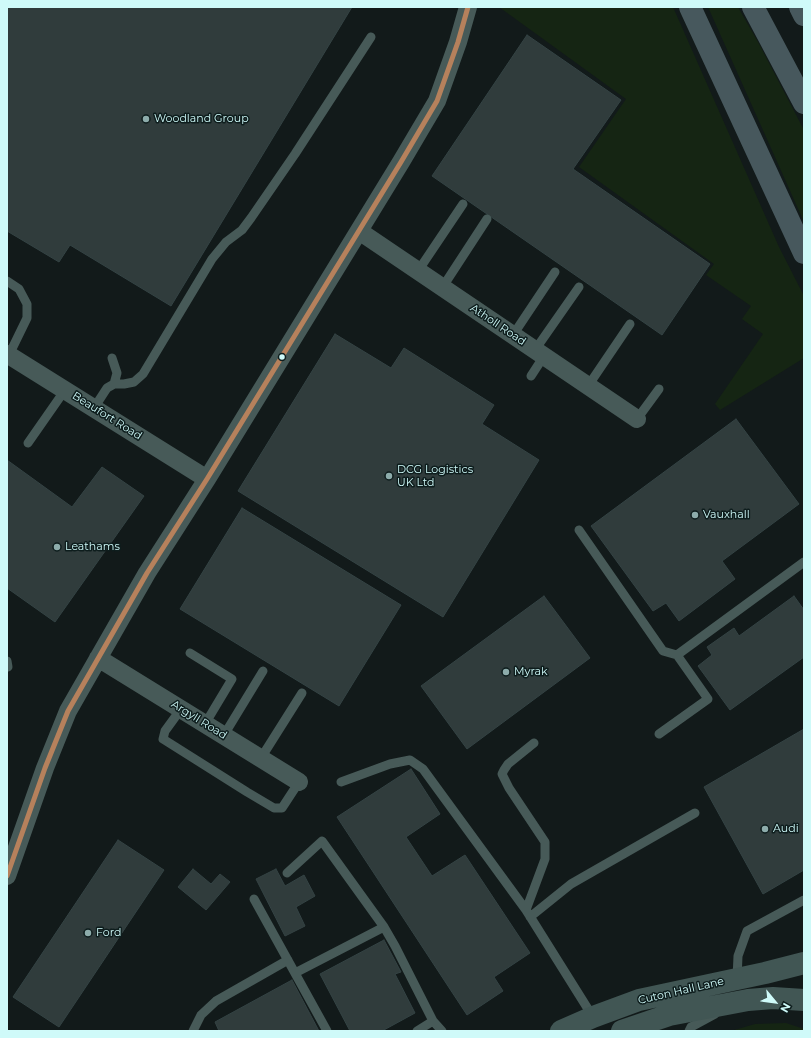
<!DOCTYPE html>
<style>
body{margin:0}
#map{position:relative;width:811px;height:1038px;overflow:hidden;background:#121a1a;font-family:Montserrat,sans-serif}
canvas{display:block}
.frame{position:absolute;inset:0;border:8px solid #cffaf9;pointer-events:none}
.north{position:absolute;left:755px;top:982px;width:40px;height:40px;-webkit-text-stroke:3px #0e1d1d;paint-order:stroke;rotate:119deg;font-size:11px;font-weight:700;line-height:16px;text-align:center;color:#cffaf9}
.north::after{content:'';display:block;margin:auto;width:14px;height:18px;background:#cffaf9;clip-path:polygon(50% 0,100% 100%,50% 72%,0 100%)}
</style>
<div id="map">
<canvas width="811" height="1038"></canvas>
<div class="frame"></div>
<div class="north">N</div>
</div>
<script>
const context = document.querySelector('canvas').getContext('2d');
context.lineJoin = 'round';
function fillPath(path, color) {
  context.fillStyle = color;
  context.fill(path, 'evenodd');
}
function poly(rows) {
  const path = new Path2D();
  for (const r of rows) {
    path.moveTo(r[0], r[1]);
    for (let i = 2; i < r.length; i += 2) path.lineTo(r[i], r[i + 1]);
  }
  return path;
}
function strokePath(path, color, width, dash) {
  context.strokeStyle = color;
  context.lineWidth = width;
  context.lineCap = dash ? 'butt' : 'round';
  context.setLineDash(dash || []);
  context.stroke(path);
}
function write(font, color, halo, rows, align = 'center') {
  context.font = font + ' Montserrat,sans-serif';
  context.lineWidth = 3;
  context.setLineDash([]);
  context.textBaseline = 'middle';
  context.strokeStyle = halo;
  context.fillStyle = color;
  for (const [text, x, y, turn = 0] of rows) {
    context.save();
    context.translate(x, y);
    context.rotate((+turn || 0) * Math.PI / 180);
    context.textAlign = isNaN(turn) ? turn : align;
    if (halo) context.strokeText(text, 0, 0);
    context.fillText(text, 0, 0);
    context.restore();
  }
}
const green = poly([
 [499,7,673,7,779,247,804,296,804,358,720,410,715,404,763,334,742,319,751,306,706,275,714,264,579,167,626,99],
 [708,7,738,7,758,42,804,130,804,222],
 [786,1023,804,1029,804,1031,731,1031,755,1024]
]);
const building = poly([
 [7,7,352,7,171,306,70,245,59,262,7,231,7,7],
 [527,35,621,100,573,169,710,264,662,335,432,176,527,35],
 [335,334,391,368,404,348,494,405,482,424,539,460,443,617,238,491,335,334],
 [736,419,799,504,722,561,735,579,679,621,666,603,653,611,591,526,736,419],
 [7,460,72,507,102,467,144,496,55,622,7,588,7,460],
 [242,508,401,605,339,706,180,609,242,508],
 [544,596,590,658,467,749,421,686,544,596],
 [794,596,804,610,804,657,730,710,698,666,712,655,707,647,734,628,739,636,794,596],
 [804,729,804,870,763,894,704,787,804,729],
 [411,769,440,814,406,837,432,876,465,855,530,953,494,977,503,991,467,1015,337,817,411,769],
 [118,840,164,870,59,1027,13,997,118,840],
 [193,869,211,884,220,874,230,882,206,910,178,887,193,869],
 [276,869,285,886,304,875,315,896,296,907,305,926,285,936,256,879,276,869],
 [384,940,401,972,395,974,415,1013,382,1031,350,1031,320,974,384,940],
 [292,980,319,1031,219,1031,215,1022,292,980]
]);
const lane = poly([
 [418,271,463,204],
 [7,281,19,289,27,304,27,318,9,355],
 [442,288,487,219],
 [513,335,555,272],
 [535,350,579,287],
 [112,358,117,373,114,384],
 [531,376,544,356],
 [588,386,630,324],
 [94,408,107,388,114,384,124,384,134,382,143,374,212,259,226,242,242,230,251,218,295,154,371,37],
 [637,419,659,389],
 [28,443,65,390],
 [579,530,663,651,677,655,804,562],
 [190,653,232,679,205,724],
 [7,661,8,667],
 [181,709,165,731,163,739,247,792,274,808,282,808,299,782],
 [659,734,708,699,677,655],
 [224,735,263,671],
 [261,758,302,693],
 [341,782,390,764,410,760,423,769,526,910,593,1017],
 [287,873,322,841,384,927,395,946,433,1021,417,1031],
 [254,899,327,1031],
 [526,910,545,859,545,842,509,788,502,774,504,770,508,764,534,743],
 [530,917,571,884,695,813],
 [295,973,384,927],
 [737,979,738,956,747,931,804,900],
 [433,1021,442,1031],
 [193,1031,201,1015,216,1001,288,960],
 [689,1031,691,1027,715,1014]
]);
const street = poly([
 [359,231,637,419],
 [7,354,207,479],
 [98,658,299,782],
 [7,876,45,768,68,711,147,573,207,479,401,162,437,101,458,42,468,7]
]);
const secondary = poly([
 [561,1031,593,1017,639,1000,765,973,804,963],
 [622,1031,669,1015,748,1000,773,998,804,1000]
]);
const primary = poly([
 [690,7,804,253],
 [753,7,804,103],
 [800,7,804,15]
]);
const bus1 = poly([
 [7,876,45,768,68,711,147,573,207,479,401,162,437,101,458,42,468,7]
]);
const markers = [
 [146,119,4,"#8dacab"],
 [282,357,3.5,"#cffaf9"],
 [389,476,4,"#8dacab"],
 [695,515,4,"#8dacab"],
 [57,547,4,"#8dacab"],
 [506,672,4,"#8dacab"],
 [765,829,4,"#8dacab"],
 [88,933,4,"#8dacab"]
];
const poiNames = [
 ["Woodland Group",154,119],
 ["DCG Logistics",397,470],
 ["UK Ltd",397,483],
 ["Vauxhall",703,515],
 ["Leathams",65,547],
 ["Myrak",514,672],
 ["Audi",773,829],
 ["Ford",96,933]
];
const streetNames = [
 ["Atholl Road",498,325,34],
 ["Beaufort Road",107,416,32],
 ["Argyll Road",199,720,32],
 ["Cuton Hall Lane",681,991,-13]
];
fillPath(green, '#152513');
fillPath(building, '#303c3c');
strokePath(building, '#344344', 1);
strokePath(lane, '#475a58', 9);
strokePath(street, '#475a58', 18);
strokePath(secondary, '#415654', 22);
strokePath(primary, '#47585d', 22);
strokePath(bus1, '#b6815c', 5);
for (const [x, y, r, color] of markers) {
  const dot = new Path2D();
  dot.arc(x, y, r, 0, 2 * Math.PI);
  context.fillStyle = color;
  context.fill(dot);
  strokePath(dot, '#0e1d1d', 1.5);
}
write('11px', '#cffaf9', '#0e1d1d', poiNames, 'left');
write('11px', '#cffaf9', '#0e1d1d', streetNames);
</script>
